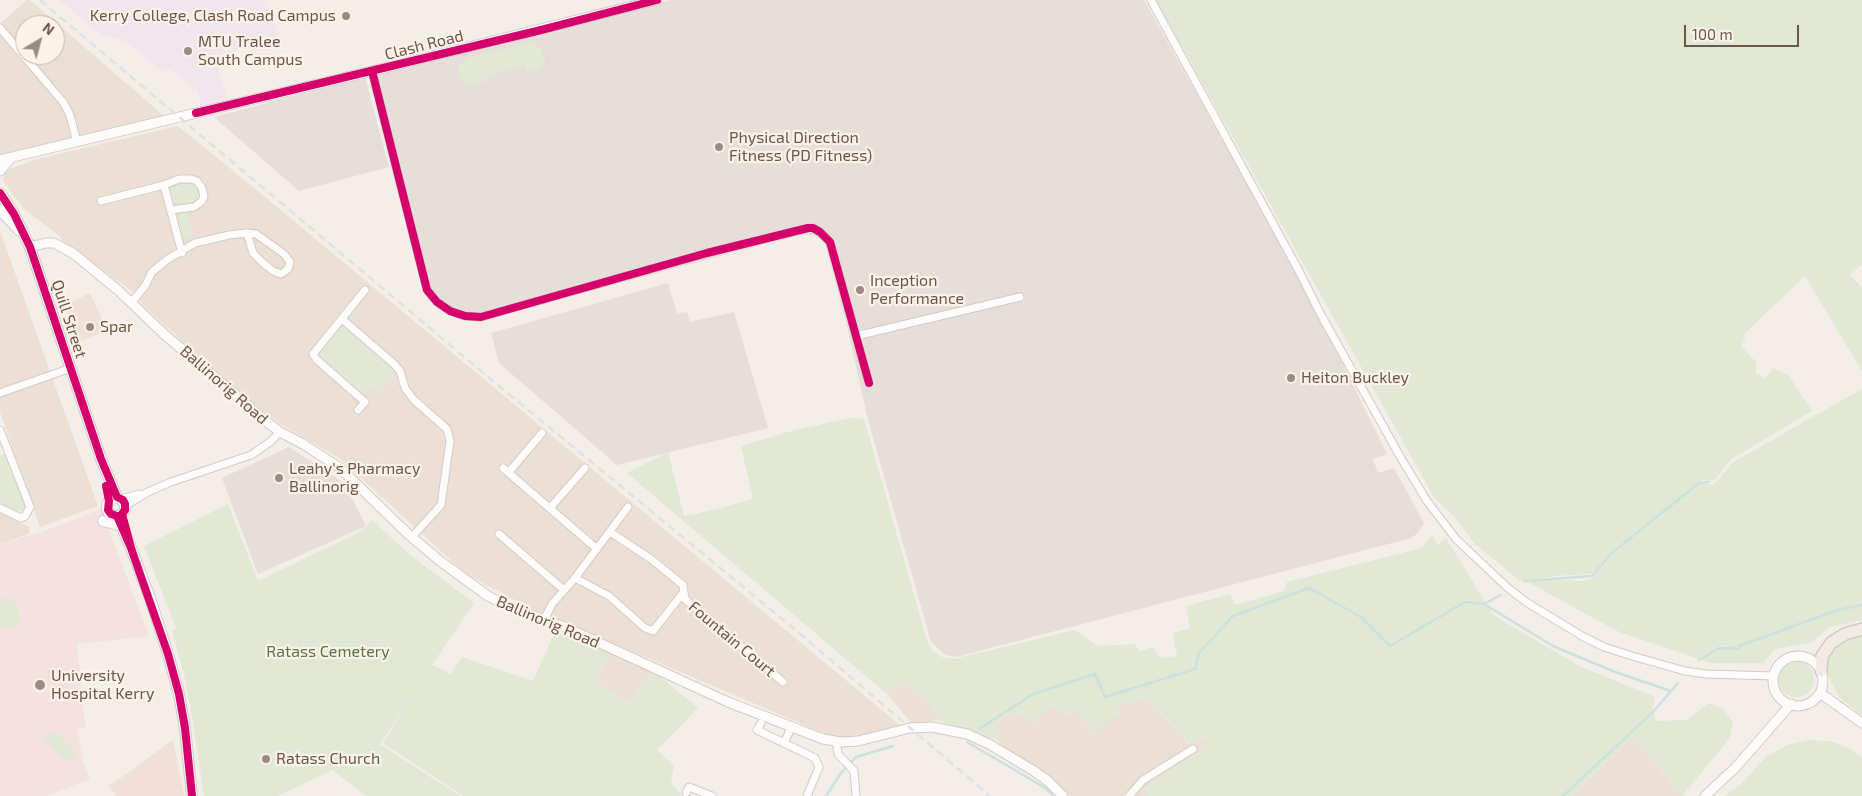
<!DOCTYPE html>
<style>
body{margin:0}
#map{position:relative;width:1862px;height:796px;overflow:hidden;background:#f3eee7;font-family:"Exo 2",sans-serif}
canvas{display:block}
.north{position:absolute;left:15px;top:15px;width:50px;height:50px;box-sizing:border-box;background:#fcf3e8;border:1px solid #c2b4aa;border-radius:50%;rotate:37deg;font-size:14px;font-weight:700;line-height:20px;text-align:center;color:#6c564c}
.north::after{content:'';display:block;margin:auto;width:18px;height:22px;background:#9b8b82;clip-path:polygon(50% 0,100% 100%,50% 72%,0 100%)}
.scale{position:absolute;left:1684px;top:25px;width:115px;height:22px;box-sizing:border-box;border:2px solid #6c564c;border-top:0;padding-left:6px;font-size:15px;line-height:18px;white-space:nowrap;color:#6c564c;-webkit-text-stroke:4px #fcf3e8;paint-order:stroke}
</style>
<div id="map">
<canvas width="1862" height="796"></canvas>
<div class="north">N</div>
<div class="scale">100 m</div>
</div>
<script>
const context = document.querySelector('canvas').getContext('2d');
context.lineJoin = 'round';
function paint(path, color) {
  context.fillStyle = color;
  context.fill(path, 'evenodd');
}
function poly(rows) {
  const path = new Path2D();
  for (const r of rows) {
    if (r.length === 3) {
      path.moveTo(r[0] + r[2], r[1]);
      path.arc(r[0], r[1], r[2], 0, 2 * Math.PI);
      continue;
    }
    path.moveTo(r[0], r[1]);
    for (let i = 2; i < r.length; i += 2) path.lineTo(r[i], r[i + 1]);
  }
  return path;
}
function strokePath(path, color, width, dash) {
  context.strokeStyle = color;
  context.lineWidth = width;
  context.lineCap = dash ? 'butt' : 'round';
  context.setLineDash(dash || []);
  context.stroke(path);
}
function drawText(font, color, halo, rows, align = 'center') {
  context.font = font + ' "Exo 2",sans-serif';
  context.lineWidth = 4.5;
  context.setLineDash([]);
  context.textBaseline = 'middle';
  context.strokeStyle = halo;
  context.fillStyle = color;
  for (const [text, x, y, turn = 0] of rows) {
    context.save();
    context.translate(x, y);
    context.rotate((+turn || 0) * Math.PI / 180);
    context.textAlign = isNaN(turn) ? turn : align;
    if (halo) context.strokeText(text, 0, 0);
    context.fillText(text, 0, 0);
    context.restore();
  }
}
paint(poly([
 [27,0,30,0,164,116,0,154,0,24],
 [25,25,55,25,55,55,25,55],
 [178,126,259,192,901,726,854,739,832,737,524,605,466,574,339,458,277,422,217,374,143,305,133,292,62,241,62,238,25,210,3,181,5,173,10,169,37,159],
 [0,231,98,506,40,527,0,412],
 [0,513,29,527,29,534,0,544],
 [611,653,652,670,630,703,594,681],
 [901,679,932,706,937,720,912,724,887,694],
 [1146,698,1189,744,1205,737,1208,746,1144,788,1149,796,1071,796,1050,777,1011,753,997,740,1001,717,1010,712,1020,715,1035,723,1049,705,1069,716,1073,709,1122,714,1116,707],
 [1633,737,1682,796,1572,796]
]), '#ece0d5');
paint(poly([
 [90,293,107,330,80,342,63,306],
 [173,740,184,796,116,796,109,786]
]), '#f0e0d8');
paint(poly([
 [670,0,1144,0,1293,266,1323,324,1387,454,1373,459,1378,473,1394,468,1424,523,1418,533,1411,538,956,657,946,655,931,642,868,420,848,330,825,243,813,235,799,235,483,320,466,321,451,316,437,306,426,292,395,182,370,75],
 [365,77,389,167,299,191,214,117],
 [668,283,677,314,687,312,690,322,734,312,768,428,617,465,499,363,491,333],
 [289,447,344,483,366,526,258,574,222,478]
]), '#e5ded9');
paint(poly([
 [59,0,263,0,278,35,215,59,227,98,201,107,198,91,171,69,163,72,128,42,100,34]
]), '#efe6ee');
paint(poly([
 [101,509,149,636,77,644,85,727,77,730,84,764,90,779,47,796,0,796,0,544,42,532]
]), '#f4e1e1');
paint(poly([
 [1156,0,1862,0,1862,264,1850,275,1862,288,1862,371,1805,276,1744,334,1745,339,1741,346,1756,362,1756,373,1765,378,1773,368,1788,375,1812,411,1730,460,1715,480,1703,480,1618,546,1592,574,1554,576,1520,581,1474,543,1454,516,1435,499],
 [533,42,541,48,545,57,545,63,539,69,526,72,524,65,489,74,486,81,466,85,459,78,458,67,463,61,468,57],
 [187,184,195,185,200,193,199,197,194,202,183,205,173,202,170,188,171,186,177,185,182,188],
 [186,211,193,238,184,236,180,229,179,215],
 [340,327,345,327,396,372,378,394,370,387,363,394,322,359,320,354,322,347],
 [1862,389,1862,620,1830,627,1812,642,1775,649,1763,663,1711,663,1619,632,1526,581,1552,579,1580,581,1592,579,1611,555,1701,483,1714,485,1732,463],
 [850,418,864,419,928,644,932,650,942,657,953,659,1075,630,1097,646,1134,644,1140,651,1153,647,1160,658,1177,656,1173,633,1190,628,1186,606,1230,594,1235,605,1284,591,1287,582,1422,548,1432,535,1438,545,1446,538,1493,615,1581,667,1655,697,1653,708,1656,721,1686,720,1709,703,1724,709,1733,723,1730,738,1682,796,1633,737,1572,796,1149,796,1144,788,1208,746,1205,737,1190,744,1146,698,1116,707,1122,713,1092,732,1073,709,1069,717,1049,705,1035,723,1020,715,1010,712,1002,717,997,740,937,720,932,706,901,680,887,694,627,473,668,452,684,516,718,509,753,499,741,446,795,430],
 [3,454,7,457,27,507,24,511,13,511,0,505,0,456],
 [228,504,258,581,362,531,372,520,411,556,474,603,432,665,451,674,462,657,533,681,555,632,611,653,594,681,630,703,652,670,698,708,657,750,674,766,671,782,681,796,463,796,383,743,412,696,380,744,460,796,366,796,332,770,278,796,204,796,193,723,184,674,172,632,176,628,144,546],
 [7,596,15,602,21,624,0,631,0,602],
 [1862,636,1862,715,1840,698,1828,676,1826,657,1843,643,1856,637],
 [1796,679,18],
 [53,731,56,732,78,756,69,760,63,759,44,739],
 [1809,740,1830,741,1849,748,1862,758,1862,796,1725,796,1740,785,1766,757,1787,745]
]), '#e1e8d3');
strokePath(poly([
 [1524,581,1592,576,1613,552,1699,483,1709,482],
 [1484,604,1553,646,1615,672,1671,691],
 [1699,660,1719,648,1738,649,1739,646,1838,610,1862,605],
 [979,729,1033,694,1095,674,1105,697,1195,669,1199,653,1233,616,1309,588,1361,617,1390,646,1465,602,1484,604,1501,595],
 [967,742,1047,789,1053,796],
 [826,796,841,773,856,757,893,746],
 [1563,796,1653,712,1678,683]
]), '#cbe1e1', 2.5);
const minor = poly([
 [1151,0,1299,271,1320,313,1402,460,1427,501,1456,539,1508,588,1526,602,1582,636,1604,647,1632,656,1685,671,1706,674,1774,676],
 [0,28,63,102,70,115,77,142],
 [372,71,427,290,437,302,450,311,465,316,481,317,707,253,808,228,813,228,820,232,830,242,869,383],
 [164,185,179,179,191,179,197,181,202,188,204,197,201,202,194,207,171,210],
 [101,201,164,185,182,253],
 [131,303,145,286,152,272,168,259,195,243,229,235,247,233,256,234,284,254,290,262,288,269,281,274,273,271,262,262,253,253,247,233],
 [342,319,394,364,400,371,405,388,414,400,447,429,450,441,441,505,412,537],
 [856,336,1020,297],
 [0,393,71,368],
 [358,410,365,402,317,360,313,354,365,290],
 [0,430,30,507,25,516,21,518,0,508],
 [503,468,597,549],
 [509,472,542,433],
 [121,499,140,494],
 [125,506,146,493,171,482,251,455,270,442,280,432],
 [550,508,585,468],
 [610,532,651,559,683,585,685,599,783,682],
 [499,534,564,590],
 [575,578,609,596,645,628,653,631,683,593],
 [544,620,552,604,575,578,628,507],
 [761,723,757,730,784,743],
 [792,726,784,743,815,758,819,767,807,796],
 [836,741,838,754,854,771,856,796],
 [686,793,689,787,712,796],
 [1129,796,1143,780,1193,749]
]);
const tertiary = poly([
 [0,160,372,71,657,0],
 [0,171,11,158],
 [30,247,46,243,54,243,74,254,119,291,165,335,267,422,280,432,303,444,340,468,408,534,440,561,488,596,509,607,567,628,728,702,823,739,841,742,858,741,910,728,932,727,967,734,989,744,1034,771,1048,781,1063,796],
 [1798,681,25],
 [1820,693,1862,723],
 [1705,796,1736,767,1791,704]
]);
const secondary = poly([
 [0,193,14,214,30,247,101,459,117,497],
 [0,210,19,230],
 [116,507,9],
 [117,516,131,548,150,598,168,654,179,694,185,728,192,796],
 [103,521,121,525]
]);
const primary = poly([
 [1821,671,1822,656,1831,643,1845,634,1862,629]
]);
strokePath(minor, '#d2cbc6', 9);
strokePath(tertiary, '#d2cbc6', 11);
strokePath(secondary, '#d2cbc4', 12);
strokePath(primary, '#d2cac5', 14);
strokePath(minor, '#fdfcfb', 7);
strokePath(tertiary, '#fdfcfb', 9);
strokePath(secondary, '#fdfcfb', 10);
strokePath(primary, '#f0ebe4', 11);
strokePath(poly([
 [40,0,482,372,792,627,990,796]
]), '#e3e0e2', 2.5, [8, 5]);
strokePath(poly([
 [372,71,427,290,437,302,450,311,465,316,481,317,707,253,808,228,813,228,820,232,830,242,869,383],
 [196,113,541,30,657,0],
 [0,193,14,214,30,247,101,459,117,497,123,500,125,504,125,510,122,514,131,548],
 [106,486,109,501,108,510,111,514,117,516,131,548,168,654,179,694,185,728,192,796]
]), '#d6006c', 8);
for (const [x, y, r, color] of [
 [346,16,5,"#9b8b82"],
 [188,51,5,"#9b8b82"],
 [719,147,5,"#9b8b82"],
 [860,290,5,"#9b8b82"],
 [90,327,5,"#9b8b82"],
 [1291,378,5,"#9b8b82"],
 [279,478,5,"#9b8b82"],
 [40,685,6,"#9b8b82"],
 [266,759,5,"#9b8b82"]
]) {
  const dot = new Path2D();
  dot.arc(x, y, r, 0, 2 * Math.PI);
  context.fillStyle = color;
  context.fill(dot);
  strokePath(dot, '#fcf3e8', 2);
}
drawText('16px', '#6c564c', '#fcf3e8', [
 ["Kerry College, Clash Road Campus",336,16,"right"],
 ["MTU Tralee",198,42],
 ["South Campus",198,60],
 ["Physical Direction",729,138],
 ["Fitness (PD Fitness)",729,156],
 ["Inception",870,281],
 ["Performance",870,299],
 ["Spar",100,327],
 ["Heiton Buckley",1301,378],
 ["Leahy's Pharmacy",289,469],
 ["Ballinorig",289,487],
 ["University",51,676],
 ["Hospital Kerry",51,694],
 ["Ratass Church",276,759]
], 'left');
drawText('16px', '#6c564c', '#fcf3e8', [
 ["Clash Road",424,45,-14],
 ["Quill Street",69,319,72],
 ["Ballinorig Road",224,385,41],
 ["Ballinorig Road",548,622,23],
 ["Fountain Court",732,639,40]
]);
drawText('16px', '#587649', '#fcf3e8', [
 ["Ratass Cemetery",328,652]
]);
</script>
